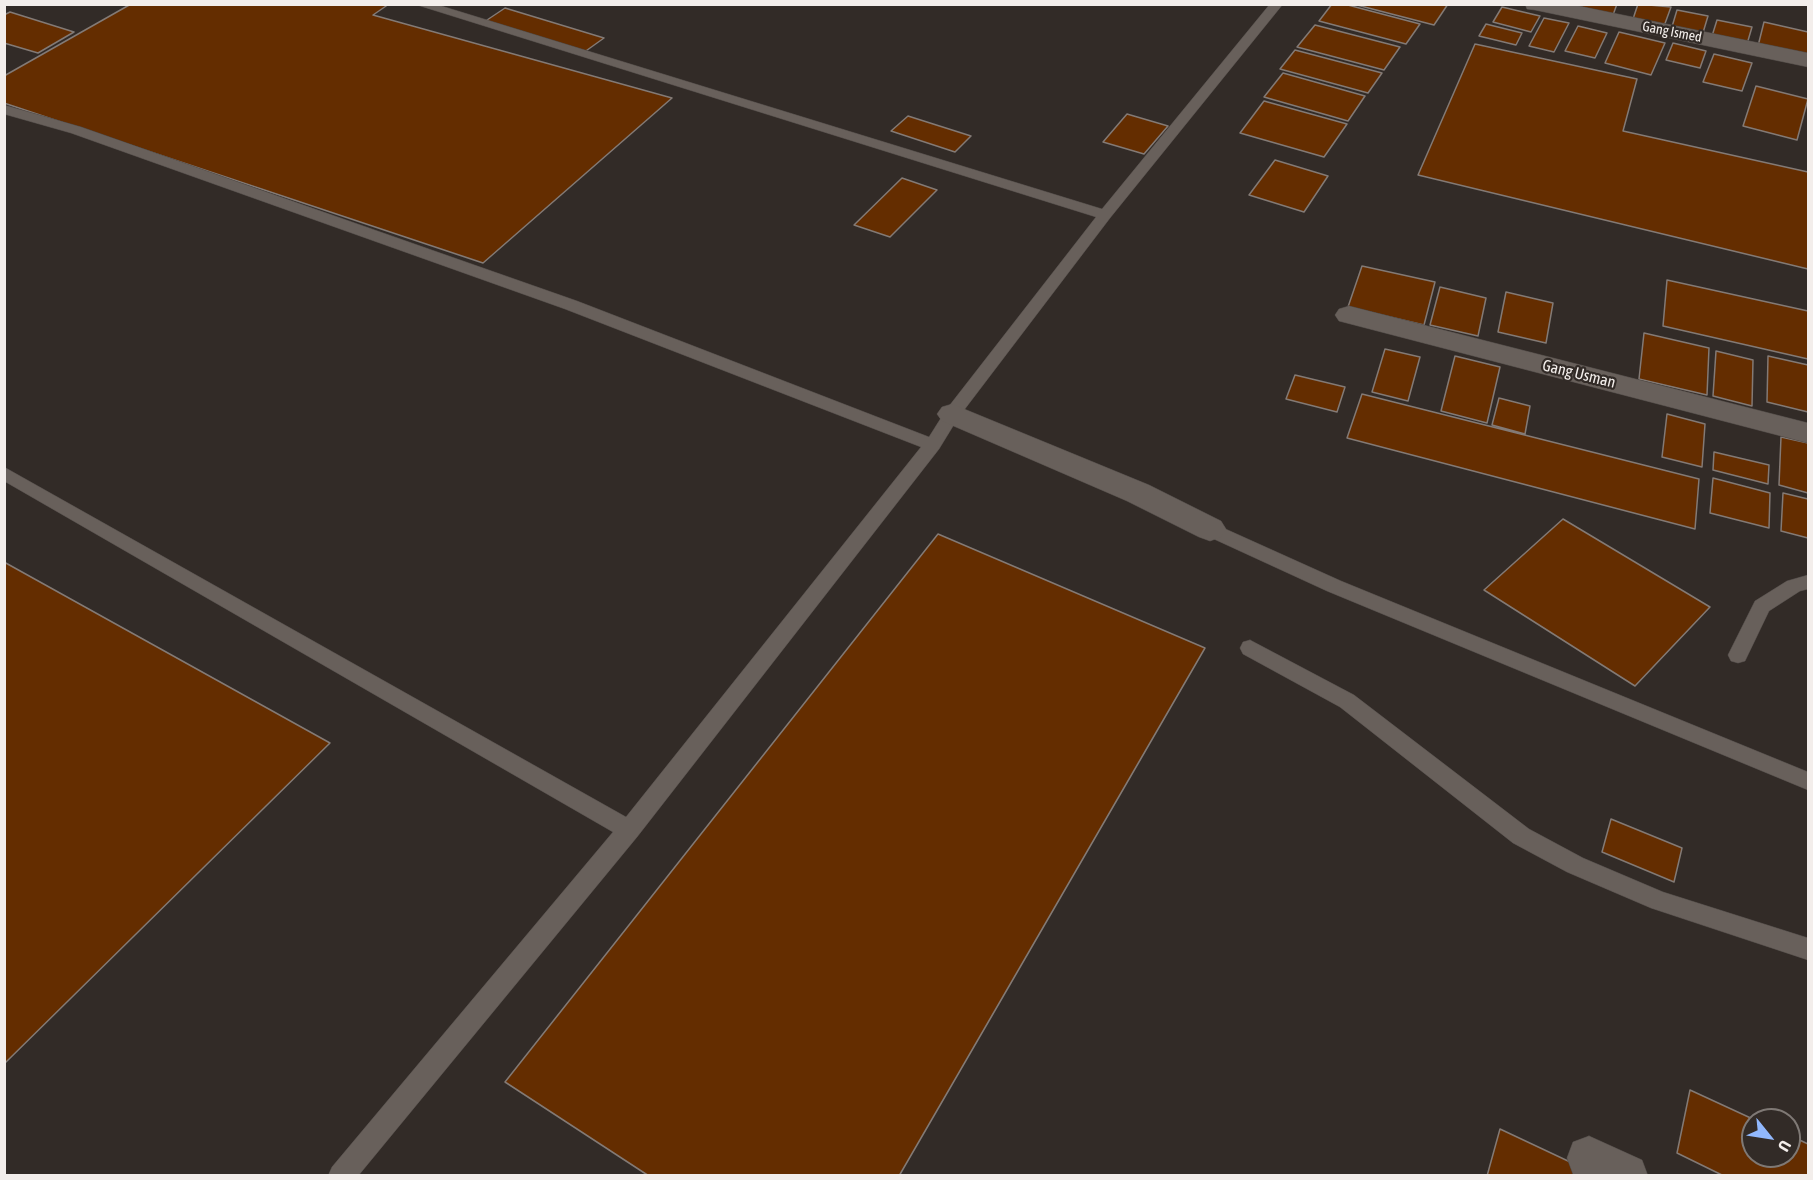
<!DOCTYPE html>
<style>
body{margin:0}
#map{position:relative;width:1813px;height:1180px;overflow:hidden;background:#322b27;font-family:"Asap Condensed",sans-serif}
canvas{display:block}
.frame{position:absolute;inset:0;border:6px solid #f3eeeb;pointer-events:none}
.north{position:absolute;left:1741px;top:1108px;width:60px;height:60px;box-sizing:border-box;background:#322b27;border:2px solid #7f7975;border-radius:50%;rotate:120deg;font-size:16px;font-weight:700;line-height:24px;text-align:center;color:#f3eeeb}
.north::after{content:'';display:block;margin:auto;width:21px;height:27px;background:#91b8fd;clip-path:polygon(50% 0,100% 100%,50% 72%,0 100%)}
</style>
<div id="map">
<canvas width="1813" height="1180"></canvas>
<div class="frame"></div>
<div class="north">U</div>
</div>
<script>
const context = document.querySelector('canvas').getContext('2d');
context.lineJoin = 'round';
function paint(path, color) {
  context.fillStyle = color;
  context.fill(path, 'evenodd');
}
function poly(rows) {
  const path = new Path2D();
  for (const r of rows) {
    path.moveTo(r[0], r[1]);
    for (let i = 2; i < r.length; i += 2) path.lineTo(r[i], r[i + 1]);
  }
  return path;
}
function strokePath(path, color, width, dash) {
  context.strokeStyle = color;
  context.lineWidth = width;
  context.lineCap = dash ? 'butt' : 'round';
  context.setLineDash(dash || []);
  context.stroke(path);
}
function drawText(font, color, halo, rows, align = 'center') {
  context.font = font + ' "Asap Condensed",sans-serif';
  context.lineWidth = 4.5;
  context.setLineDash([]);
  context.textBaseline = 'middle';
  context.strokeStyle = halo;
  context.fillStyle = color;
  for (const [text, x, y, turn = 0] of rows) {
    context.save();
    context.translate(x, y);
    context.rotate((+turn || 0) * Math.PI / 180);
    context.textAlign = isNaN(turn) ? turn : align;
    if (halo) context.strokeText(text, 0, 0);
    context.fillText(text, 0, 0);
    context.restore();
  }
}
const building = poly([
 [131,4,389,4,373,15,672,98,483,263,4,103,4,76,131,4],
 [1332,4,1344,4,1420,24,1406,44,1319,21,1332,4],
 [1353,4,1448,4,1434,25,1353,4],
 [1582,4,1617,4,1613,15,1580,7,1582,4],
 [1638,4,1671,7,1663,29,1632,22,1638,4],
 [1502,7,1540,16,1531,32,1493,22,1502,7],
 [505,8,604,38,583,53,484,22,505,8],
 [1677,10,1708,16,1702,36,1671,30,1677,10],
 [10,12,74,32,38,53,4,43,4,15,10,12],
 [1544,18,1569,23,1554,52,1529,46,1544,18],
 [1717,20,1752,27,1747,44,1712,36,1717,20],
 [1764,22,1808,32,1808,57,1758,46,1764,22],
 [1486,24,1522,33,1516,45,1479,36,1486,24],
 [1315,25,1400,47,1384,70,1297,47,1315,25],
 [1578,26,1607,33,1595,58,1565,51,1578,26],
 [1619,32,1665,43,1651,75,1605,63,1619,32],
 [1673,43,1706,51,1700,68,1666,60,1673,43],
 [1475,44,1637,79,1623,131,1808,172,1808,269,1418,175,1475,44],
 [1295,50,1382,73,1368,93,1280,69,1295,50],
 [1714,54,1752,63,1742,91,1703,82,1714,54],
 [1283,73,1365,96,1348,121,1264,97,1283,73],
 [1756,86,1808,99,1797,140,1743,126,1756,86],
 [1264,101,1347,124,1324,157,1240,133,1264,101],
 [1127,114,1168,126,1144,154,1103,142,1127,114],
 [908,116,971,136,955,152,891,131,908,116],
 [1275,160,1328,176,1304,212,1249,195,1275,160],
 [902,178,937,190,890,237,854,225,902,178],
 [1362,266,1435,282,1424,325,1348,307,1362,266],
 [1667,280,1808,311,1808,359,1663,326,1667,280],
 [1440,287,1486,298,1478,336,1430,325,1440,287],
 [1506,292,1553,303,1546,343,1498,332,1506,292],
 [1644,333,1709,348,1707,395,1639,379,1644,333],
 [1385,349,1420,357,1408,401,1372,392,1385,349],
 [1716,351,1753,360,1752,406,1713,396,1716,351],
 [1455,356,1500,367,1487,423,1441,411,1455,356],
 [1768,356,1808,365,1808,412,1767,402,1768,356],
 [1295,375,1345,387,1337,412,1286,399,1295,375],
 [1362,394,1699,479,1695,529,1347,438,1362,394],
 [1499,398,1530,406,1525,434,1492,425,1499,398],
 [1667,414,1705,424,1702,467,1662,457,1667,414],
 [1781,437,1808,443,1808,493,1779,485,1781,437],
 [1714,452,1769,465,1768,484,1713,470,1714,452],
 [1713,478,1770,493,1769,528,1710,513,1713,478],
 [1783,493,1808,499,1808,538,1781,531,1783,493],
 [1563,519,1710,607,1635,686,1484,590,1563,519],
 [938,534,1205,648,899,1176,649,1176,505,1082,938,534],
 [4,562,330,743,4,1064,4,562],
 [1611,819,1682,848,1674,882,1602,852,1611,819],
 [1690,1090,1755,1120,1753,1120,1753,1156,1789,1156,1789,1135,1808,1144,1808,1176,1724,1176,1677,1153,1690,1090],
 [1500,1129,1585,1169,1583,1176,1487,1176,1500,1129]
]);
paint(building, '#642d00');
strokePath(building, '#837a75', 1.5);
const service = poly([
 [414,4,435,4,1102,209,1270,4,1283,4,1110,218,958,418,939,449,637,837,358,1176,328,1176,332,1167,613,832,4,481,4,467,626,817,921,447,565,309,71,133,4,114,4,105,81,127,577,301,929,437,946,410,1096,217,414,4],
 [1210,522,1341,581,1808,772,1808,790,1327,591,1203,534,1201,529,1203,524,1210,522],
 [1808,575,1808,589,1800,591,1769,611,1745,661,1738,663,1731,661,1728,655,1755,601,1787,581,1808,575],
 [1250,640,1354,695,1529,829,1583,858,1663,892,1808,938,1808,960,1651,908,1567,872,1513,843,1340,707,1243,654,1240,648,1243,642,1250,640]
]);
const minor = poly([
 [1525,4,1569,4,1808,53,1808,67,1535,10,1527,9,1525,4],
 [1349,306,1808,423,1808,443,1339,321,1335,315,1339,309,1349,306],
 [952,404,1149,485,1221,521,1226,529,1221,537,1210,541,1199,537,1127,501,942,421,937,414,942,407,952,404],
 [1589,1136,1642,1160,1648,1176,1573,1174,1567,1158,1573,1142,1589,1136]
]);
strokePath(service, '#4e4845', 1);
strokePath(minor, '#4e4845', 1);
paint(service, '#68605b');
paint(minor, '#68605b');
drawText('14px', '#f3eeeb', '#322b27', [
 ["Gang Ismed",1672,32,11]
]);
drawText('16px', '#f3eeeb', '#322b27', [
 ["Gang Usman",1579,374,14]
]);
</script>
